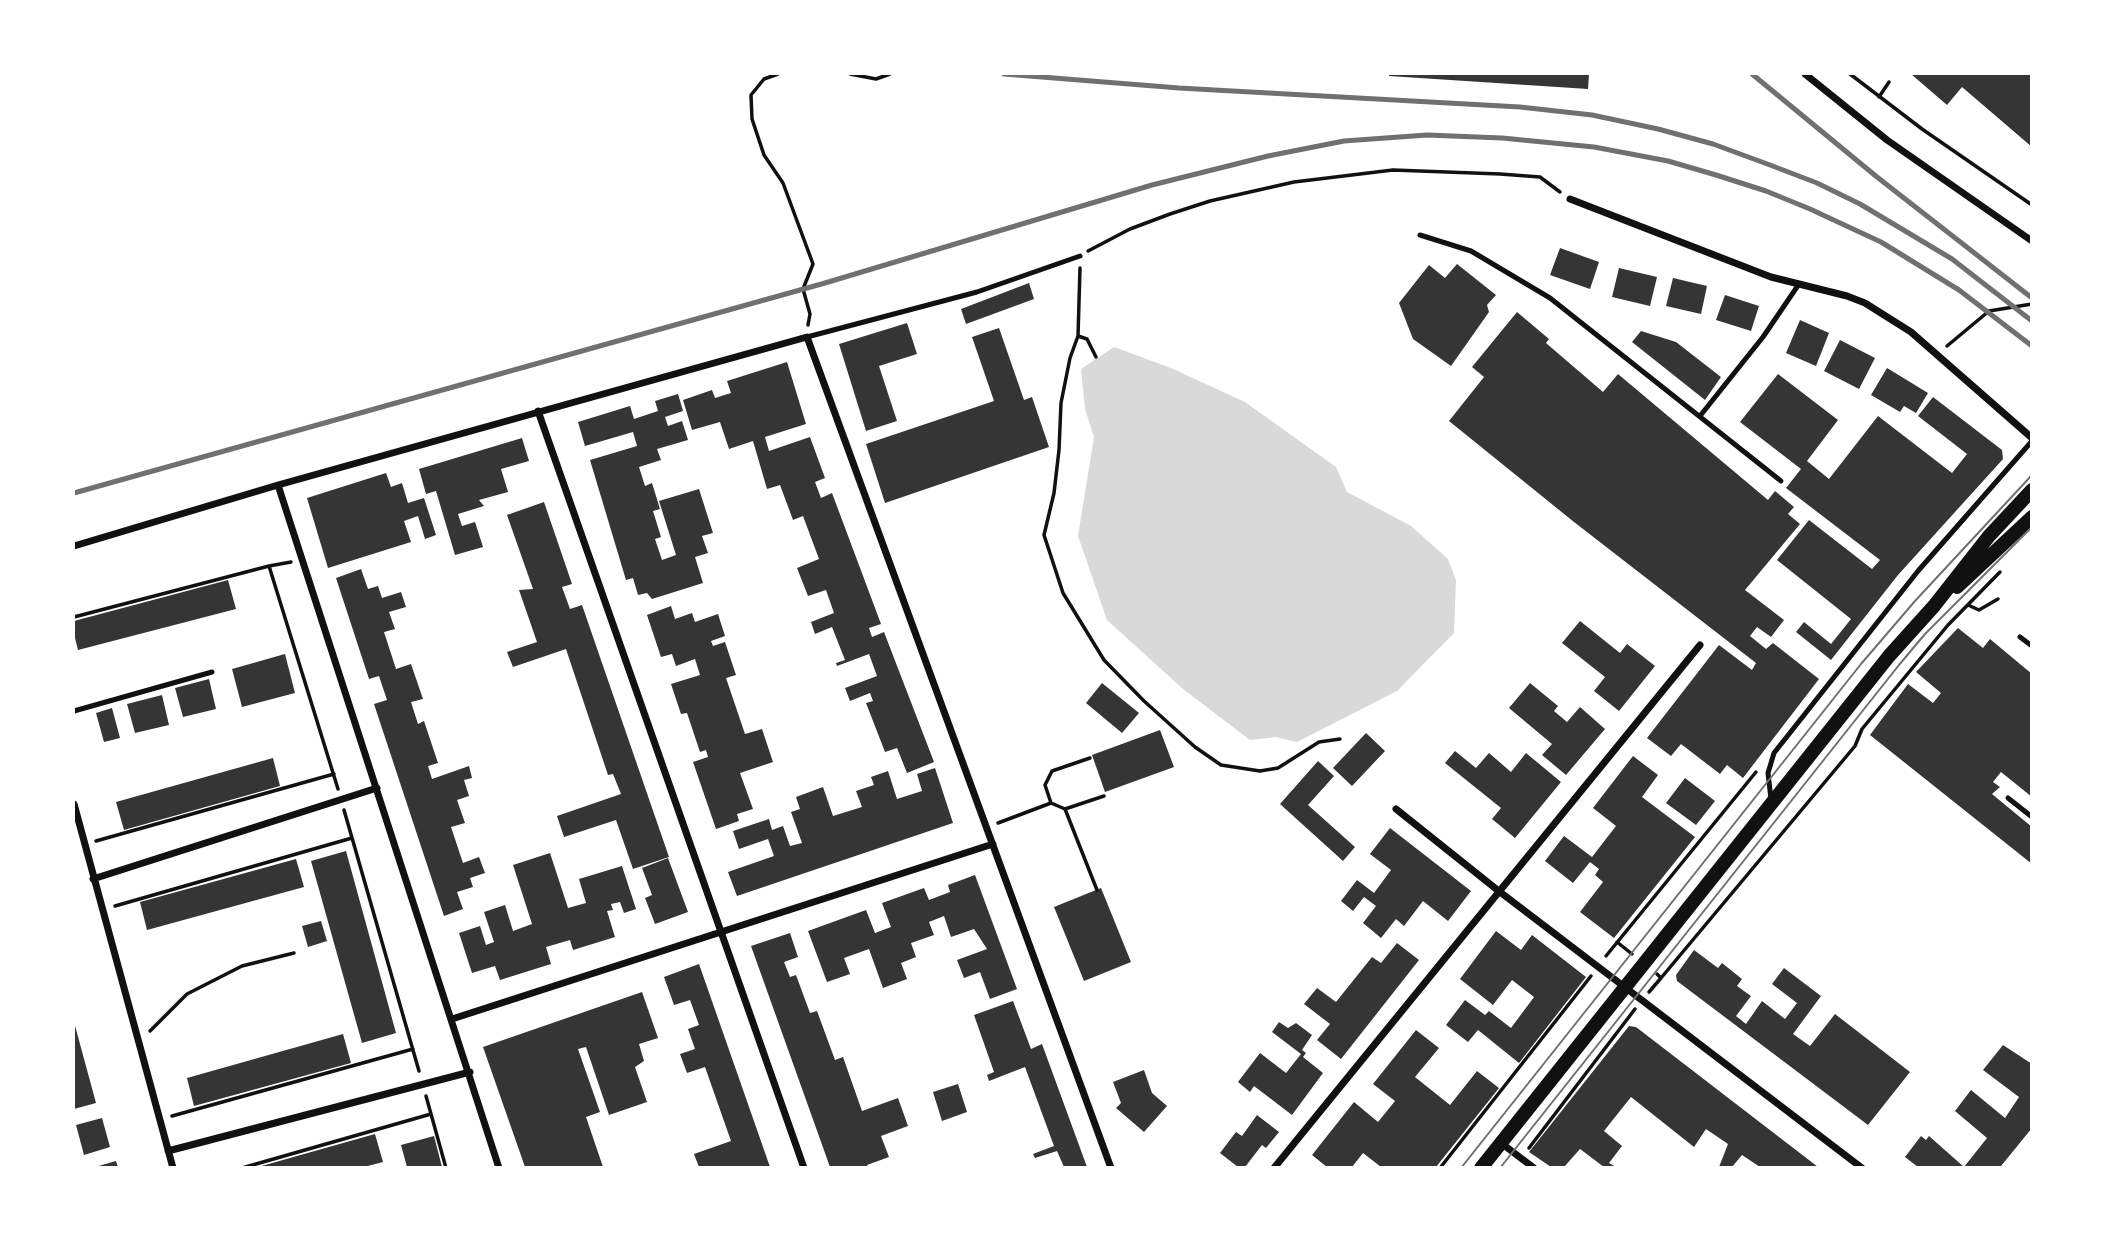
<!DOCTYPE html>
<style>
body{margin:0}
#map{position:relative;width:2105px;height:1241px;overflow:hidden;background:#fff;font-family:"Public Sans",sans-serif}
canvas{display:block}
.frame{position:absolute;inset:0;border:75px solid #fff;pointer-events:none}
</style>
<div id="map">
<canvas width="2105" height="1241"></canvas>
<div class="frame"></div>
</div>
<script>
const context = document.querySelector('canvas').getContext('2d');
context.lineJoin = 'round';
function paint(path, color) {
  context.fillStyle = color;
  context.fill(path, 'evenodd');
}
function poly(rows) {
  const path = new Path2D();
  for (const r of rows) {
    path.moveTo(r[0], r[1]);
    for (let i = 2; i < r.length; i += 2) path.lineTo(r[i], r[i + 1]);
  }
  return path;
}
function strokePath(path, color, width, dash) {
  context.strokeStyle = color;
  context.lineWidth = width;
  context.lineCap = dash ? 'butt' : 'round';
  context.setLineDash(dash || []);
  context.stroke(path);
}
paint(poly([
 [1114,347,1171,368,1245,402,1336,467,1347,492,1411,526,1448,559,1456,580,1454,633,1397,691,1297,742,1276,737,1250,740,1183,689,1107,620,1078,536,1094,437,1085,409,1081,369]
]), '#d9d9d9');
paint(poly([
 [1389,74,1589,74,1588,89,1389,76],
 [1911,74,2032,74,2032,147,1962,87,1947,105],
 [1560,248,1599,262,1590,289,1550,275],
 [1457,264,1496,295,1487,305,1489,312,1451,366,1413,339,1399,303,1429,265,1445,278],
 [1619,268,1657,277,1650,306,1612,297],
 [1673,278,1707,286,1701,314,1666,306],
 [1029,283,1034,299,966,324,961,309],
 [1725,295,1759,306,1751,331,1716,320],
 [1517,312,1549,339,1546,343,1603,392,1618,374,1768,500,1775,491,1794,507,1788,514,1800,524,1745,590,1784,620,1771,637,1757,627,1750,636,1766,649,1773,643,1819,679,1743,778,1727,765,1720,774,1681,744,1671,756,1647,738,1719,645,1752,670,1756,663,1574,522,1449,421,1484,377,1472,367],
 [1800,320,1829,333,1816,366,1786,353],
 [907,323,917,354,879,366,897,421,866,431,839,344],
 [999,328,1024,400,1032,397,1049,447,885,503,866,444,994,401,972,337],
 [1641,331,1676,342,1721,377,1705,400,1632,342],
 [1840,340,1875,358,1859,389,1824,371],
 [787,362,806,424,765,437,769,451,810,437,825,478,815,482,821,498,832,493,881,624,869,628,872,637,884,632,934,762,907,773,897,748,885,752,866,703,873,701,870,693,850,701,845,688,877,676,869,654,837,666,836,663,845,660,832,627,815,634,811,622,834,613,826,590,808,596,797,568,819,559,803,516,793,520,780,485,767,489,753,441,729,449,720,422,692,430,683,400,712,390,715,398,731,393,727,381],
 [1887,368,1928,393,1916,413,1904,406,1900,412,1871,395],
 [1778,374,1838,420,1807,461,1829,479,1878,416,1952,473,1967,454,1918,416,1933,397,2002,450,2003,459,1898,575,1831,660,1796,632,1804,622,1831,644,1851,619,1777,560,1809,520,1872,569,1880,560,1786,488,1801,469,1740,422],
 [678,394,683,411,665,417,668,426,682,421,688,440,657,449,661,460,639,467,645,486,652,483,660,509,653,511,661,537,655,539,662,560,676,555,659,501,699,489,713,533,702,536,708,553,695,557,703,583,652,599,647,593,638,595,633,578,626,580,590,460,637,446,633,432,585,446,578,422,630,406,634,419,658,411,655,401],
 [522,438,529,461,501,469,508,492,479,500,484,506,458,514,462,526,475,522,483,547,455,555,436,491,426,494,419,469],
 [386,473,391,487,402,483,408,503,424,498,436,535,425,539,418,516,404,521,411,542,328,568,307,498],
 [544,502,572,584,562,587,570,609,582,605,669,857,633,869,616,820,564,837,557,816,621,794,613,774,608,775,566,649,513,667,507,652,537,642,519,590,533,589,507,515],
 [361,569,368,589,378,586,382,598,401,592,406,607,389,612,395,629,384,632,396,669,411,664,423,699,411,702,418,724,424,721,438,763,428,766,432,779,469,766,472,778,464,780,469,796,457,800,465,823,451,827,463,863,479,857,485,873,470,878,473,887,457,892,463,909,444,916,374,704,387,700,379,676,369,679,336,578],
 [228,580,236,609,78,650,74,634,74,621],
 [671,606,675,619,692,613,695,622,718,614,725,636,711,641,713,646,725,642,736,675,726,678,745,734,762,729,773,762,740,773,753,809,737,814,739,821,716,829,693,762,708,757,706,750,700,752,687,713,681,714,671,684,700,675,695,659,676,666,672,654,661,657,647,615],
 [1580,621,1620,653,1627,644,1655,666,1619,711,1594,691,1605,677,1562,643],
 [1958,628,1983,648,1990,639,2032,674,2032,797,2001,772,1993,782,2000,787,1992,794,2032,827,2032,864,1870,735,1908,684,1933,703,1941,693,1916,672],
 [285,654,295,693,242,707,232,669],
 [209,679,216,709,183,717,175,688],
 [1102,683,1139,713,1122,733,1086,703],
 [1530,683,1558,706,1554,711,1567,722,1580,707,1605,729,1566,775,1542,755,1552,744,1509,708],
 [162,695,169,725,135,733,127,704],
 [112,708,120,738,104,742,96,713],
 [1160,730,1174,767,1105,792,1092,755],
 [1366,733,1385,751,1352,786,1333,768],
 [1455,751,1476,768,1489,753,1511,772,1526,753,1561,782,1515,838,1492,819,1501,808,1445,763],
 [1633,756,1658,775,1642,797,1695,837,1614,938,1580,912,1603,882,1595,875,1599,869,1590,862,1573,883,1545,861,1564,836,1592,857,1616,826,1593,808],
 [273,758,280,786,124,830,116,802],
 [1318,761,1334,776,1308,805,1355,847,1343,861,1280,804],
 [935,768,953,823,737,896,728,872,774,856,768,839,739,849,733,831,769,819,772,830,783,826,790,846,802,843,791,812,800,809,796,797,823,787,833,816,862,807,856,791,874,785,871,777,888,771,897,799,922,791,917,774],
 [1685,778,1715,801,1696,825,1666,803],
 [1390,828,1471,891,1448,921,1423,901,1404,926,1396,919,1381,938,1363,923,1376,906,1364,897,1353,911,1341,901,1357,880,1374,893,1391,870,1370,854],
 [346,851,396,1033,362,1043,311,861],
 [550,853,568,908,586,903,579,879,622,866,636,909,624,913,620,902,611,904,613,910,607,911,615,937,573,950,570,940,546,947,551,964,500,980,495,966,472,973,459,933,480,926,486,945,494,942,484,912,505,905,513,931,532,924,513,865],
 [668,858,688,912,655,924,645,898,652,895,642,868],
 [296,859,304,887,147,930,140,902],
 [975,875,1017,989,990,999,980,972,964,978,957,960,987,949,974,929,951,937,944,916,929,922,934,935,911,943,916,957,901,963,907,979,883,988,869,949,844,958,850,974,827,982,808,931,866,910,875,933,891,927,882,903,924,888,929,900,950,892,948,885],
 [1101,888,1131,962,1084,981,1054,907],
 [321,921,327,941,308,947,302,926],
 [1496,931,1521,950,1532,935,1586,977,1519,1063,1478,1030,1468,1042,1446,1025,1465,1000,1485,1015,1489,1011,1511,1028,1534,997,1512,980,1493,1005,1460,979],
 [790,933,798,957,784,962,790,977,796,975,810,1013,817,1011,835,1060,843,1057,862,1111,898,1098,908,1126,881,1136,889,1157,867,1165,868,1167,830,1167,751,946],
 [1397,943,1419,960,1341,1059,1317,1040,1330,1024,1304,1004,1317,988,1336,1002,1372,957,1381,963],
 [1694,950,1718,968,1722,963,1742,979,1737,986,1751,996,1736,1016,1746,1024,1762,1001,1785,1019,1797,1003,1772,984,1784,968,1821,996,1793,1034,1810,1046,1835,1014,1910,1072,1868,1125,1677,981,1676,975],
 [699,964,770,1167,699,1167,694,1154,731,1141,705,1067,687,1073,680,1054,695,1049,688,1029,699,1025,690,1000,674,1005,664,977],
 [642,992,658,1038,639,1044,644,1061,635,1067,647,1102,609,1115,586,1047,578,1049,600,1112,586,1117,603,1167,525,1167,483,1047],
 [1013,1001,1031,1049,1042,1044,1087,1167,1064,1167,1057,1151,1035,1158,1033,1154,1054,1146,1025,1067,989,1081,987,1075,994,1072,974,1015],
 [74,1022,96,1103,74,1109],
 [1279,1022,1288,1028,1296,1023,1312,1035,1302,1050,1306,1053,1303,1057,1323,1073,1292,1115,1254,1086,1250,1092,1238,1082,1260,1053,1286,1073,1301,1054,1272,1032],
 [1629,1026,1636,1027,1818,1167,1760,1167,1742,1155,1732,1167,1719,1167,1728,1144,1706,1129,1694,1147,1631,1097,1604,1131,1622,1146,1609,1163,1616,1167,1604,1167,1580,1149,1564,1167,1551,1167,1529,1152],
 [1416,1030,1439,1048,1415,1077,1450,1105,1477,1071,1499,1088,1436,1167,1381,1167,1363,1153,1352,1167,1327,1167,1312,1155,1354,1102,1378,1122,1395,1101,1373,1084],
 [343,1034,351,1063,194,1106,187,1078],
 [2003,1045,2032,1064,2032,1128,2001,1166,2004,1167,1918,1167,1905,1157,1921,1136,1926,1140,1929,1136,1964,1167,1987,1138,1955,1111,1971,1090,2005,1118,2019,1097,1983,1070],
 [1144,1070,1152,1093,1167,1106,1144,1132,1116,1108,1121,1103,1113,1082],
 [958,1084,967,1112,942,1121,933,1092],
 [1257,1115,1279,1132,1266,1148,1262,1145,1245,1167,1238,1167,1220,1153,1236,1132,1242,1136],
 [102,1118,110,1147,84,1155,76,1125],
 [375,1134,383,1162,364,1167,258,1167],
 [434,1136,442,1167,407,1167,401,1145],
 [116,1161,118,1167,95,1167]
]), '#353535');
strokePath(poly([
 [778,74,764,79,751,95,752,119,764,155,783,183,813,264,803,289,810,314,808,325],
 [850,74,876,79,890,74],
 [1850,74,1922,129,2032,205],
 [1879,97,1889,82],
 [1088,251,1130,229,1170,214,1210,201,1294,182,1393,170,1500,174,1540,177,1560,192],
 [1080,268,1078,336,1070,358,1061,403,1059,450,1054,493,1044,535,1063,593,1104,660,1144,701,1195,747,1221,765,1260,771,1278,768,1319,742,1340,739],
 [1078,336,1087,339,1096,357],
 [1947,346,1989,311,2032,304],
 [291,562,269,566,338,789],
 [1968,605,1979,610,1998,599],
 [74,617,269,566],
 [1051,803,1045,785,1052,771,1090,758],
 [1065,809,1104,796],
 [344,810,419,1071],
 [998,823,1051,803,1065,809,1097,890],
 [96,841,334,774],
 [115,906,352,838],
 [1617,942,1632,954],
 [1606,956,1756,772],
 [1657,974,1661,978,1855,746,1862,729,1948,625,2000,572],
 [1649,992,1661,978],
 [150,1031,187,994,242,966,294,953],
 [426,1096,446,1168],
 [172,1116,413,1049],
 [1529,1148,1635,1009],
 [242,1168,431,1114],
 [1440,1168,1591,976]
]), '#111', 3.5);
strokePath(poly([
 [1420,235,1471,251,1550,298,1781,481],
 [807,337,977,292,1080,256],
 [1700,416,1763,337,1799,284],
 [2020,637,2032,646],
 [74,711,212,672],
 [2008,798,2032,817],
 [1771,799,1768,773,1774,753,1918,571,2032,441]
]), '#111', 5);
strokePath(poly([
 [1805,74,1887,140,2032,241],
 [1570,199,1771,277,1847,296,1865,303,1911,332,2032,438],
 [538,411,804,1168],
 [278,485,499,1168],
 [74,546,278,485,807,337,1111,1168],
 [74,804,173,1168],
 [1396,809,1500,892,1862,1168],
 [93,879,377,788],
 [452,1019,993,844],
 [1501,1143,1534,1168],
 [168,1151,470,1072],
 [1274,1168,1700,645]
]), '#111', 7);
strokePath(poly([
 [1957,587,2032,517],
 [1481,1168,1889,656,1934,606,1989,536,2032,490]
]), '#111', 14);
strokePath(poly([
 [1461,1168,1861,664,1915,601,2032,475],
 [1500,1168,1899,665,1925,634,2032,527]
]), '#707070', 2);
strokePath(poly([
 [1004,74,1179,88,1520,107,1592,115,1658,129,1713,144,1770,165,1817,183,1860,204,1952,259,2032,321],
 [1752,74,1877,177,2032,298],
 [74,493,825,283,1152,185,1268,156,1344,141,1427,135,1502,138,1594,147,1668,161,1716,175,1766,191,1810,209,1881,242,1959,290,2032,346]
]), '#707070', 5);
</script>
